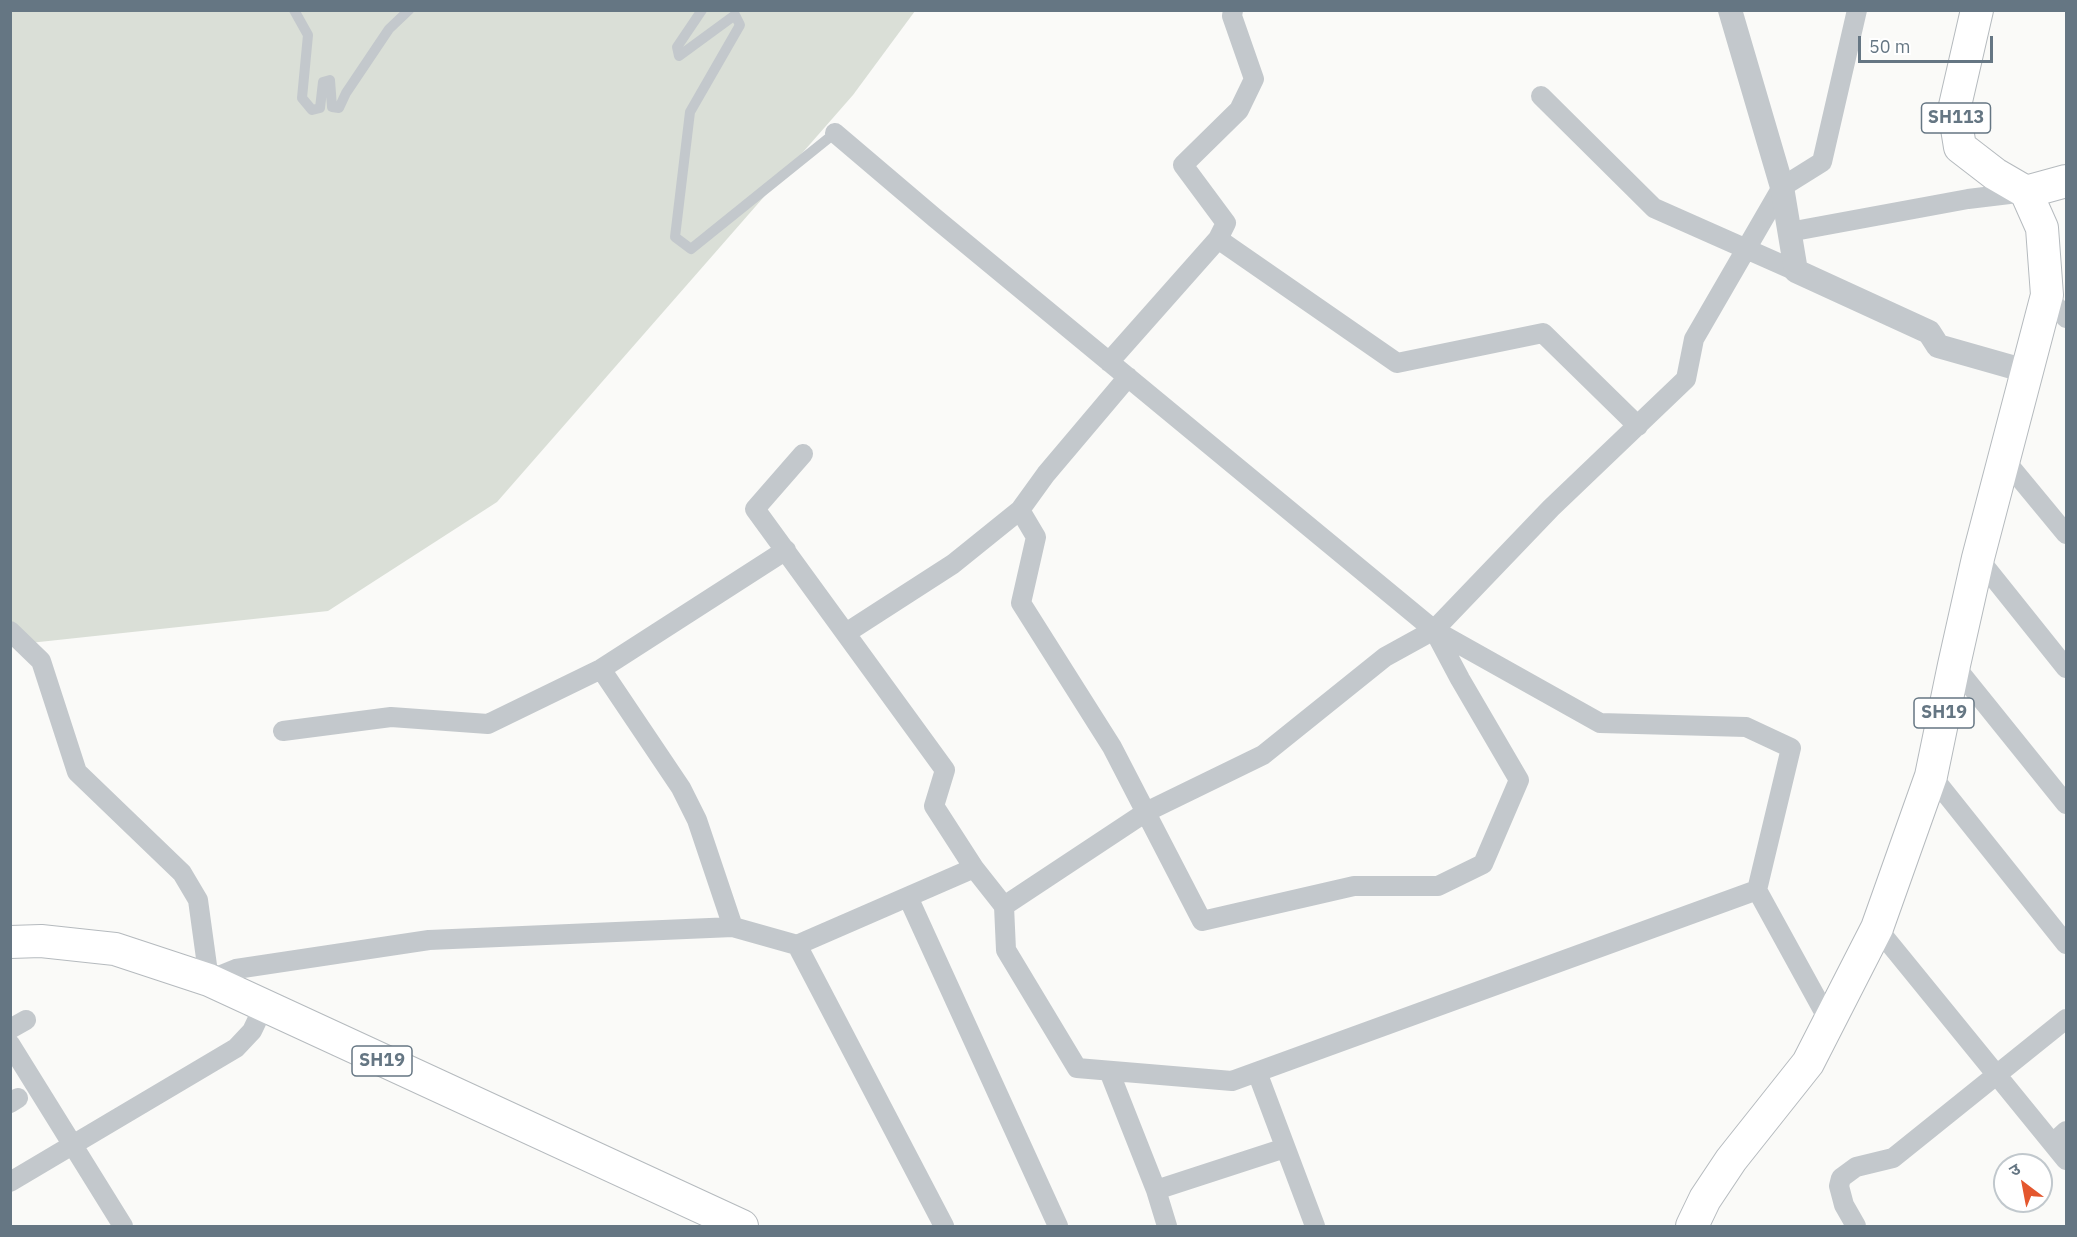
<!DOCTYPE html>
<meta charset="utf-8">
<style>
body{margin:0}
#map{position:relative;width:2077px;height:1237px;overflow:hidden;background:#fafaf8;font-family:"IBM Plex Sans","Noto Sans Devanagari",sans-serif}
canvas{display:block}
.frame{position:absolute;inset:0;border:12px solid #657683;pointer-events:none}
.north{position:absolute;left:1993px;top:1153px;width:60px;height:60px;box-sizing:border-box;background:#fff;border:2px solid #c1c8cd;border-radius:50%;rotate:328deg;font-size:16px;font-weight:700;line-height:24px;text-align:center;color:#657683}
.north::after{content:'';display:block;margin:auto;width:21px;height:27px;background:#e4572e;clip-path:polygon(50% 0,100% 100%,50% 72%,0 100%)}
.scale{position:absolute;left:1858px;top:36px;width:135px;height:27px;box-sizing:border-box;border:3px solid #657683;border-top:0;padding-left:8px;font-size:18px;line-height:21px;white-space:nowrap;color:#657683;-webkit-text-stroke:4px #fff;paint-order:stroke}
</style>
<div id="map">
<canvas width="2077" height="1237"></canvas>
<div class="frame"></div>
<div class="north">उ</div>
<div class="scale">50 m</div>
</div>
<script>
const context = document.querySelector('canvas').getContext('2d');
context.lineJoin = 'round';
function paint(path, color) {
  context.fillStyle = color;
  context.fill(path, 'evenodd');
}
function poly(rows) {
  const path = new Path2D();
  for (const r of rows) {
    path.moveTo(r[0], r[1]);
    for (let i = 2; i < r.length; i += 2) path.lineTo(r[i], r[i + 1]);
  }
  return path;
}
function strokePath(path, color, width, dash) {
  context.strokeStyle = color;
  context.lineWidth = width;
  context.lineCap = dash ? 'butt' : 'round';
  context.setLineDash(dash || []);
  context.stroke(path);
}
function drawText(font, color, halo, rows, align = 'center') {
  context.font = font + ' "IBM Plex Sans",sans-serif';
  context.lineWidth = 6;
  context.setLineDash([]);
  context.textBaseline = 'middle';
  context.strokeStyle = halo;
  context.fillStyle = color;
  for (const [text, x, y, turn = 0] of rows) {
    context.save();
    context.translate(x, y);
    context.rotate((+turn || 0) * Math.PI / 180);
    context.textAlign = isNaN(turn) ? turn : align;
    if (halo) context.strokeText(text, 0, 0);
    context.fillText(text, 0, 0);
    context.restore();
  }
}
paint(poly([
 [10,11,915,11,853,95,497,502,328,611,11,645]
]), '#dadfd7');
const primary = poly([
 [1977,10,1954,110,1960,147,1995,174,2026,192],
 [10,942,41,941,115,949,209,980,742,1226],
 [1692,1226,1705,1199,1731,1160,1808,1063,1877,928,1931,776,1954,665,1978,558,2047,295,2042,228,2026,192,2066,181]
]);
strokePath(primary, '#b5babe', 34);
strokePath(poly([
 [294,10,308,35,302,98,312,110,320,108,323,82,330,80,332,107,339,108,346,93,389,29,409,10],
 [702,10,677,47,679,56,735,15,740,25,690,112,675,237,691,249,835,133]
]), '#c3c8cc', 10);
strokePath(poly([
 [1541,96,1654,208,1796,271],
 [835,133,935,218,1434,630,1600,723,1746,727,1791,748,1757,890,1829,1021],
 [1789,232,1968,199,2026,192],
 [1218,239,1397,363,1543,333,1638,426],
 [2047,295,2066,318],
 [1109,362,1218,239,1226,223,1183,165,1239,110,1254,79,1232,16,1233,10],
 [1128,377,1046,474,1020,510,1036,537,1021,603,1112,747,1202,921,1354,886,1438,886,1483,864,1519,780,1460,679,1434,630],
 [803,454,755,509,945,770,934,806,974,868,1004,906,1006,950,1077,1068,1232,1081,1757,890],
 [2004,459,2066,534],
 [1978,558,2066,668],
 [10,631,41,661,77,772,182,873,198,900,209,980,236,969,429,940,733,927,797,945,974,868],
 [846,633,953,564,1020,510],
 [1954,665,2066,804],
 [601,669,681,788,697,820,733,927],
 [283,731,391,717,488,724,601,669,786,550],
 [1931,775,2066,944],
 [908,897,1058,1226],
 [1004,906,1146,812,1263,755,1385,657,1434,630,1551,508,1686,379,1694,339,1782,187,1822,162,1857,10],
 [1877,928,2066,1160],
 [797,945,944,1226],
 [10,1029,26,1020],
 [10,1044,123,1226],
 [1109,1071,1156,1190,1167,1226],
 [1257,1072,1315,1226],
 [10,1103,18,1098],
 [2053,1143,2066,1131],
 [10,1182,236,1048,252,1031,264,1006],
 [1156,1190,1285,1148],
 [1856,1226,1844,1205,1839,1186,1841,1178,1856,1167,1893,1158,2066,1019]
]), '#c3c8cc', 20);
strokePath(poly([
 [1730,10,1782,187,1796,271,1929,332,1938,346,2026,371]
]), '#c3c8cc', 24);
strokePath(primary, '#fff', 32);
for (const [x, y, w] of [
 [1956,118,69],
 [1944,713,60],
 [382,1061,60]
]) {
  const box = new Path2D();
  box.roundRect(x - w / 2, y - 15, w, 30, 4.5);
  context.fillStyle = '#fff';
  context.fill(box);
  strokePath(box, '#657683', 1.5);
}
drawText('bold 18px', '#657683', null, [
 ["SH113",1956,118],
 ["SH19",1944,713],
 ["SH19",382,1061]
]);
</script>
